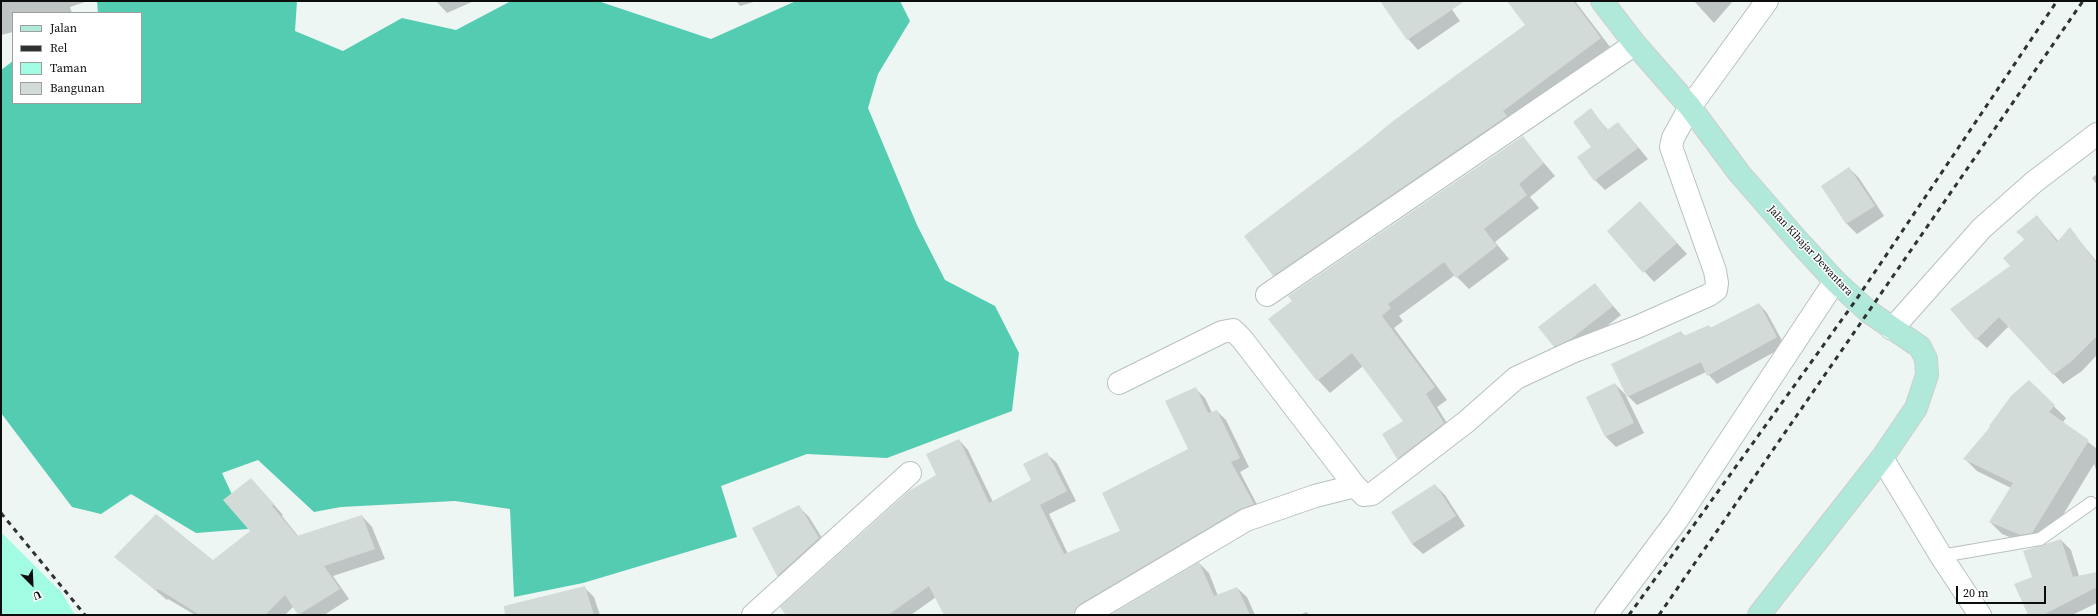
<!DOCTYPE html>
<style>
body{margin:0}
#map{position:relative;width:2098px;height:616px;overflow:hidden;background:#eef6f4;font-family:"Source Serif 4",serif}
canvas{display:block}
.frame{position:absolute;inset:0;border:2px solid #0b0e0d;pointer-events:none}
.legend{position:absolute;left:12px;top:12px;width:130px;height:92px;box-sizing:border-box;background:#fff;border:1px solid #9d9f9e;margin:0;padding:5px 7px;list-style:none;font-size:12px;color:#0b0e0d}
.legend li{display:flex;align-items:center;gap:8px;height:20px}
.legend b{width:20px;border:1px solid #9d9f9e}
.north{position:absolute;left:12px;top:564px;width:40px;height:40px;-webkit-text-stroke:3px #fff;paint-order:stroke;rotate:156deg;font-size:11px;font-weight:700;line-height:16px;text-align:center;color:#0b0e0d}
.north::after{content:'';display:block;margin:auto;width:14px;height:18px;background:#0b0e0d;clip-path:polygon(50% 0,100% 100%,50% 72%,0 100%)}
.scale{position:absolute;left:1956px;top:586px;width:90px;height:18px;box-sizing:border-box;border:2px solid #0b0e0d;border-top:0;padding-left:5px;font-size:12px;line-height:14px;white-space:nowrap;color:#0b0e0d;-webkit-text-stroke:3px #fff;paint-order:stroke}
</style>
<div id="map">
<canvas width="2098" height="616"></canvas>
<div class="frame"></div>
<ul class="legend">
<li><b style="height:5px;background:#b0e8d9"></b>Jalan</li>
<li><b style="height:5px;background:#2e3231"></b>Rel</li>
<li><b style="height:11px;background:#a2fbe3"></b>Taman</li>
<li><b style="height:11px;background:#d3dbd9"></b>Bangunan</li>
</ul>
<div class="north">U</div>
<div class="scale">20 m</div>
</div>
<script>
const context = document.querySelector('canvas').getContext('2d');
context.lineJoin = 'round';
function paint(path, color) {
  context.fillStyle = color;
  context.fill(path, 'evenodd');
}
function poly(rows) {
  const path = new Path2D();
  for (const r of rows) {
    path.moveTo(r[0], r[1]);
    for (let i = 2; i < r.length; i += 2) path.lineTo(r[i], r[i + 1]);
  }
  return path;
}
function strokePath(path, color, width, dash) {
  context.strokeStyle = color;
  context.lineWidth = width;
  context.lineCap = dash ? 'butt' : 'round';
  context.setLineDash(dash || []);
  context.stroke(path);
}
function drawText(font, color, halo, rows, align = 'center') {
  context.font = font + ' "Source Serif 4",serif';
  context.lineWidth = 3;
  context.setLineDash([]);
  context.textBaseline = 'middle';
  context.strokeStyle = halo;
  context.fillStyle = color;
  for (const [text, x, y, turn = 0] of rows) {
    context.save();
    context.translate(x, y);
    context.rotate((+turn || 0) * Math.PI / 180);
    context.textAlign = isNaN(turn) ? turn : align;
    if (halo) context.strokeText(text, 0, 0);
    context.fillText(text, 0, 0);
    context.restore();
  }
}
paint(poly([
 [1,532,62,593,75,615,1,615]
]), '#a2fbe3');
paint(poly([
 [97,1,297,1,295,31,343,51,402,18,456,30,511,1,598,1,711,39,796,1,900,1,910,21,878,74,868,108,917,225,945,280,995,306,1019,353,1012,411,887,458,807,454,721,486,737,537,583,583,514,597,510,509,455,501,341,507,314,512,258,460,222,473,248,529,196,533,131,494,101,514,72,507,1,413,1,70,13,61,13,103,141,103,141,13,98,13]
]), '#54ccb1');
paint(poly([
 [1,1,88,1,70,7,72,13,13,13,13,32,1,35],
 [436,1,474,1,447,13],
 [736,1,757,1,740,6],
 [1382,1,1446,1,1460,21,1418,50,1408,39],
 [1508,1,1575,1,1614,52,1288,289,1274,275,1527,25],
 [1694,1,1733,1,1714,23],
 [1591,110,1608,130,1618,123,1648,159,1605,190,1595,180],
 [1522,137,1555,176,1530,197,1539,208,1495,242,1509,259,1469,289,1455,275,1399,316,1403,321,1394,328,1447,400,1437,407,1455,436,1410,470,1398,458,1383,435,1405,421,1363,366,1330,393,1318,380,1270,320],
 [1849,168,1859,178,1884,216,1857,234,1847,224,1822,187],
 [2097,174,2097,185,2092,178],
 [1650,213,1687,254,1654,282,1608,231],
 [2037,216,2059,242,2070,229,2097,262,2097,355,2082,371,2063,384,2009,326,1987,348,1977,339,2025,240,2018,232],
 [1595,285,1621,315,1579,348,1563,355,1554,346],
 [1759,304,1767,313,1785,346,1717,384,1706,372,1637,405,1628,396,1681,332,1685,336,1709,326,1712,329],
 [2029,382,2066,418,2063,422,2097,449,2097,472,2094,464,2044,546,2061,540,2071,550,2079,576,2097,573,2097,603,2072,615,2029,615,2039,546,2034,547,2002,534,1990,522,2011,488,1977,471,1965,459],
 [1615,384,1625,394,1644,433,1616,447,1606,437],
 [1196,389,1205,398,1212,413,1217,411,1226,420,1249,467,1240,472,1262,514,1088,615,945,615,936,597,911,615,802,615,937,476,959,440,968,450,993,502,1032,480,1047,454,1057,463,1076,501,1049,514,1068,554,1121,531,1190,450],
 [1435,485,1445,495,1465,526,1423,554,1412,544],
 [261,490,283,515,282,516,298,536,362,516,372,527,385,559,333,576,349,599,324,615,299,615,294,606,285,615,195,615,168,599,167,600,116,557,213,562,252,531],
 [799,507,809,517,829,549,788,586,778,576,753,528],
 [1199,563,1209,573,1218,596,1237,588,1247,597,1255,615,1112,615],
 [584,587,594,597,600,615,538,615],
 [1306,612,1310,615,1300,615]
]), '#0003');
paint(poly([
 [1380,1,1465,1,1407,40],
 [1507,1,1573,1,1601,38,1503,111,1507,116,1273,276,1244,236,1364,145,1393,121,1525,25],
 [1591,108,1607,130,1618,122,1638,148,1594,181,1577,157,1591,147,1573,122],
 [1523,136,1544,163,1519,184,1527,195,1484,229,1497,246,1456,278,1444,262,1388,304,1391,308,1382,316,1435,387,1426,394,1444,423,1397,459,1382,434,1403,421,1352,353,1317,381,1268,319,1292,301,1288,296],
 [1849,167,1875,206,1846,224,1821,186],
 [1640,201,1677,243,1643,273,1607,231],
 [2037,215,2057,242,2070,227,2097,264,2097,336,2072,361,2053,375,1999,317,1976,340,1950,309,2010,266,2003,258,2025,239,2016,232],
 [1595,283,1613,306,1571,339,1554,347,1538,327],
 [1759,303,1777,337,1707,376,1701,362,1627,397,1611,364,1681,331,1684,336,1709,325,1710,328],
 [2029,380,2055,405,2049,412,2089,440,2032,533,2021,535,1989,522,2013,483,1963,459,1990,427,1989,426,2011,396],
 [1615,383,1634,423,1605,437,1586,397],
 [1196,387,1208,413,1217,410,1240,458,1231,462,1254,504,1240,509,1080,604,1075,609,1074,615,944,615,929,586,888,615,786,615,780,607,909,491,936,475,926,454,959,439,989,503,1031,480,1023,464,1047,452,1067,491,1040,505,1064,554,1120,531,1102,493,1188,449,1165,401],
 [251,478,274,504,272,506,297,536,362,515,375,549,324,566,340,589,298,615,285,595,265,615,200,615,158,589,156,591,114,557,156,514,213,560,250,531,223,500],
 [1435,484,1456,516,1412,544,1391,512],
 [799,505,819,538,777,576,752,528],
 [2061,539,2073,577,2097,572,2097,587,2043,615,2028,615,2014,584,2032,577,2023,551],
 [1199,562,1214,596,1237,587,1250,615,1110,615],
 [585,586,594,615,505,615,504,606]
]), '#d3dbd9');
const service = poly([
 [1941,556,2040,539,2091,503]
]);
const minor = poly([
 [1267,295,1635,44],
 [1892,329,1982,228,2034,182,2097,134],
 [1119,383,1222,332,1233,330,1242,339,1355,486],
 [1882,458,1941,556,1980,615],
 [753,615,910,473],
 [1086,615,1246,520,1315,496,1355,486,1364,495,1372,494,1466,422,1516,378,1572,352,1637,327,1709,295,1716,290,1717,283,1715,271,1671,147,1673,138,1690,107,1767,1],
 [1606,615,1677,520,1835,281]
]);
const primary = poly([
 [1602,1,1635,44,1690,107,1739,173,1799,242,1835,281,1869,312,1920,347,1926,359,1927,375,1916,408,1882,458,1759,615]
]);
strokePath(service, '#b9c1bf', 14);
strokePath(minor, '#b9c1bf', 24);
strokePath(primary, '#cecfcf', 24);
strokePath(service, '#fff', 12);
strokePath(minor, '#fff', 22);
strokePath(primary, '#b0e8d9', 22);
strokePath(poly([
 [1,513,85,615],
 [1629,615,1856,300,2057,1],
 [1659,615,2083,1]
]), '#2e3231', 3, [5, 5]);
drawText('11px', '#0b0e0d', '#fff', [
 ["Jalan Kihajar Dewantara",1810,251,47]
]);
</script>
